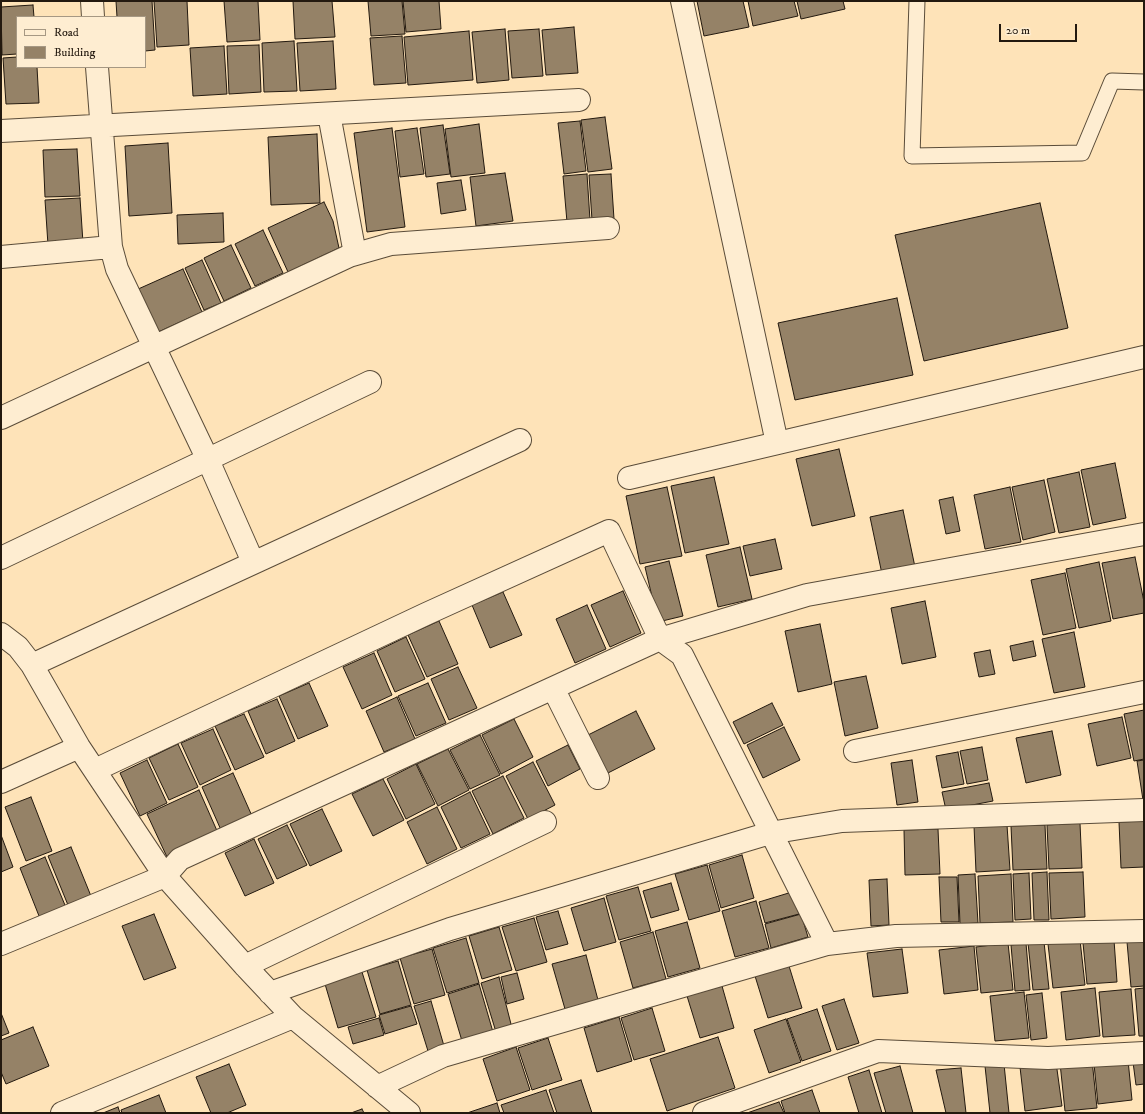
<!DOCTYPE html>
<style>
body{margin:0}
#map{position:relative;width:1145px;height:1114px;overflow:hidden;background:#fee3b8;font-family:"IM FELL DW Pica",serif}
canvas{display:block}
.frame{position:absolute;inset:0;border:2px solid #23190f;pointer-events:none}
.legend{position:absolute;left:16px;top:16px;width:130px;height:52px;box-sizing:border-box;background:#feedd1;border:1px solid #a69883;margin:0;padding:5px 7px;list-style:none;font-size:12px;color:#23190f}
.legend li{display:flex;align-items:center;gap:8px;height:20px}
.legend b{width:20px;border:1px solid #a69883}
.scale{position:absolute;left:999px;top:24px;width:78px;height:18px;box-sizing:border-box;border:2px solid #23190f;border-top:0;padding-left:5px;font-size:12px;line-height:14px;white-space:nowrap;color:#23190f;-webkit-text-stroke:3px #feedd1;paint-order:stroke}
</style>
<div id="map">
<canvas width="1145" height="1114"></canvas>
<div class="frame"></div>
<ul class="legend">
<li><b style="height:5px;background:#feedd1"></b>Road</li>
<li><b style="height:11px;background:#958267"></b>Building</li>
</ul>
<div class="scale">20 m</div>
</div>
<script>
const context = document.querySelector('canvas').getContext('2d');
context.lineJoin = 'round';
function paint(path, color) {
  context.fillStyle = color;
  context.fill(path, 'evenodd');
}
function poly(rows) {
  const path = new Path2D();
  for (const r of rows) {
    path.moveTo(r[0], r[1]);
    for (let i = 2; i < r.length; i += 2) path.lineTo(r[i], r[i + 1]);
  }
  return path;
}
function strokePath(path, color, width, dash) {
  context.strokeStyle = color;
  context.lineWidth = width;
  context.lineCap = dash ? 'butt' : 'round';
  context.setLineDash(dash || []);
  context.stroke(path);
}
const building = poly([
 [116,1,152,1,155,50,145,51,145,17,117,17,116,1],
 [154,1,187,1,189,45,157,47,154,1],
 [224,1,258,1,260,40,227,42,224,1],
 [293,1,332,1,335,37,295,39,293,1],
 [368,1,402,1,405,34,371,36,368,1],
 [403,1,439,1,441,29,406,32,403,1],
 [697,1,743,1,749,27,704,36,697,1],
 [748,1,794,1,798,16,753,26,748,1],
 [797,1,843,1,845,9,801,19,797,1],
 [33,5,34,17,17,17,17,54,2,55,1,7,33,5],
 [574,27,578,73,546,75,542,30,574,27],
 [505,29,509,80,477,83,472,32,505,29],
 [539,29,543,76,512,78,508,31,539,29],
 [469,31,473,80,408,85,404,37,469,31],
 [402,36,406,83,374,85,370,38,402,36],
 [294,41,297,91,264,92,262,43,294,41],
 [333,41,336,89,300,91,297,43,333,41],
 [259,45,261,92,229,94,227,46,259,45],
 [224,46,227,94,193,96,190,48,224,46],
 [17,57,17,67,37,67,39,103,6,104,3,58,17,57],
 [605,117,612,169,588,172,581,120,605,117],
 [580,121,586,171,564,174,558,123,580,121],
 [479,124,485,173,451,177,445,129,479,124],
 [443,125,450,174,426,177,420,128,443,125],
 [392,128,405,227,367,232,354,133,392,128],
 [417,128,424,174,400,177,395,131,417,128],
 [317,134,320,203,271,205,268,137,317,134],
 [168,143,172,213,129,216,125,146,168,143],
 [77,149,80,196,45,197,43,150,77,149],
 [505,173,513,221,476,226,470,177,505,173],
 [587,174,590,220,567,222,563,176,587,174],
 [611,174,614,219,592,220,589,175,611,174],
 [461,180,466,210,441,214,437,183,461,180],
 [80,198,83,243,48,245,45,200,80,198],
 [324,202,333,221,339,248,288,272,268,228,324,202],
 [1040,203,1068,328,924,361,895,235,1040,203],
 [223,213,224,242,178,244,177,215,223,213],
 [263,230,283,273,255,286,235,244,263,230],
 [231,245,251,288,224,301,204,258,231,245],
 [202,260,221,303,204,310,185,268,202,260],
 [183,269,202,312,156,333,136,290,183,269],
 [897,298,913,375,795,400,778,323,897,298],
 [839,449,855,516,812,526,796,459,839,449],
 [1115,463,1126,518,1093,525,1081,470,1115,463],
 [1079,472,1090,527,1059,533,1047,479,1079,472],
 [714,477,729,544,685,553,671,486,714,477],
 [1044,480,1055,532,1023,540,1012,487,1044,480],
 [667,487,682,556,640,564,626,496,667,487],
 [1010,487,1021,542,985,549,974,495,1010,487],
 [953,497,960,531,946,534,939,500,953,497],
 [903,510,915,567,882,574,870,517,903,510],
 [775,539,782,569,750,576,743,546,775,539],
 [740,547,752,599,718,607,706,555,740,547],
 [1135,557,1144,602,1144,613,1113,619,1102,563,1135,557],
 [669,561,683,616,658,622,645,567,669,561],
 [1099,562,1111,621,1079,628,1066,569,1099,562],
 [1065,573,1076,628,1043,635,1031,580,1065,573],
 [623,591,641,633,610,647,591,605,623,591],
 [503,592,522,635,490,648,472,605,503,592],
 [925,601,936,657,902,664,891,608,925,601],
 [587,605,606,649,575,663,556,619,587,605],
 [439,621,458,664,427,677,408,635,439,621],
 [820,624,832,684,798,692,785,631,820,624],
 [1074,632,1085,687,1054,693,1042,639,1074,632],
 [406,637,425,679,395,692,377,651,406,637],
 [1033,641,1036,656,1013,661,1010,646,1033,641],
 [990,650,995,674,979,677,974,653,990,650],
 [374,653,392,695,362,709,343,667,374,653],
 [458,667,477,708,449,720,431,679,458,667],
 [866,676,878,728,845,736,834,682,866,676],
 [309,683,328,726,298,739,279,696,309,683],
 [428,683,446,723,416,736,398,696,428,683],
 [397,697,415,739,384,752,366,711,397,697],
 [277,699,295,741,266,754,248,711,277,699],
 [772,703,783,725,744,744,733,722,772,703],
 [1144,710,1144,759,1134,761,1124,714,1144,710],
 [636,711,655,749,606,774,588,735,636,711],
 [244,714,264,757,235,770,215,726,244,714],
 [1122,717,1131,758,1097,766,1088,724,1122,717],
 [514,719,533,757,501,774,482,735,514,719],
 [784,727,800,760,763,778,747,745,784,727],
 [213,729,231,770,200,785,181,743,213,729],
 [1052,731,1061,775,1026,783,1016,738,1052,731],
 [480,735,500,775,470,789,450,750,480,735],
 [178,744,198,787,169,800,149,758,178,744],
 [568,745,580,769,548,786,536,761,568,745],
 [982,747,988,780,967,784,960,751,982,747],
 [448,749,469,790,438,806,417,764,448,749],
 [958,752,964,784,942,788,936,756,958,752],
 [147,760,167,803,140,816,120,773,147,760],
 [912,760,918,802,897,805,891,763,912,760],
 [1144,760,1144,800,1143,800,1137,761,1144,760],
 [533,762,555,805,528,819,506,776,533,762],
 [416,764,435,804,406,819,387,779,416,764],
 [233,773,252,816,221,830,202,787,233,773],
 [503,776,524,818,493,834,472,791,503,776],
 [383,779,404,820,373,836,352,794,383,779],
 [989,783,993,801,946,810,942,792,989,783],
 [199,790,218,833,167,857,147,814,199,790],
 [470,792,490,834,461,848,441,807,470,792],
 [31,797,52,851,26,861,5,807,31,797],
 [437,807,457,849,427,864,407,822,437,807],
 [322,809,342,851,310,866,290,824,322,809],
 [1144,821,1144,867,1121,868,1119,822,1144,821],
 [1080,823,1082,868,1049,869,1047,825,1080,823],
 [287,825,307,865,277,879,258,839,287,825],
 [1007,825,1010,870,976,872,974,826,1007,825],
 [1045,825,1047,869,1013,870,1011,826,1045,825],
 [938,829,940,874,905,875,904,830,938,829],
 [1,835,13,867,1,872,1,835],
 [254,839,274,883,245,896,225,853,254,839],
 [71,847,93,901,70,910,48,856,71,847],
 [742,855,754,898,721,908,709,865,742,855],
 [45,857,67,910,41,921,20,868,45,857],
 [707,865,720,911,689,920,675,874,707,865],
 [1047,872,1049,920,1034,920,1032,873,1047,872],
 [1083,872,1085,917,1051,919,1049,873,1083,872],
 [1029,873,1031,919,1015,920,1013,874,1029,873],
 [975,874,978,923,960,924,958,875,975,874],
 [1011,874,1013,922,980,923,978,876,1011,874],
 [939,877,957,877,959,922,941,922,939,877],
 [887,879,889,925,871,926,869,880,887,879],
 [671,883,679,910,651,918,643,891,671,883],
 [638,887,651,931,619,940,606,896,638,887],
 [792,892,799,914,765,923,759,902,792,892],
 [604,898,616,942,584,951,571,908,604,898],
 [756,901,769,948,735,957,722,911,756,901],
 [558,911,568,944,546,950,536,917,558,911],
 [154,914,176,968,144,980,122,926,154,914],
 [801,914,808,937,771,948,765,924,801,914],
 [534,918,547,962,516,971,502,927,534,918],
 [687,922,700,968,668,977,655,931,687,922],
 [499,927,512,970,482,979,469,936,499,927],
 [653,932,666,979,633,988,620,942,653,932],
 [466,938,479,983,447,993,433,948,466,938],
 [1080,940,1085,985,1053,988,1048,944,1080,940],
 [1114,940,1117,982,1087,984,1083,943,1114,940],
 [1144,940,1144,986,1131,987,1127,942,1144,940],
 [1044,942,1049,989,1033,990,1028,943,1044,942],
 [1008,943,1013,990,981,993,976,947,1008,943],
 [1026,943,1030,990,1015,991,1011,945,1026,943],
 [974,946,978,990,944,994,939,950,974,946],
 [432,949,445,995,414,1004,400,958,432,949],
 [902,949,908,993,873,997,867,953,902,949],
 [586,955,598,1000,565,1009,552,964,586,955],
 [398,961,411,1005,380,1014,367,970,398,961],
 [789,966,802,1008,768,1018,755,976,789,966],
 [362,972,376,1017,338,1028,325,984,362,972],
 [517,973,524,999,507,1004,501,977,517,973],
 [499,977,512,1028,496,1032,481,983,499,977],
 [479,984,493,1032,462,1041,448,994,479,984],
 [722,986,734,1028,700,1038,687,996,722,986],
 [1095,988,1100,1036,1066,1040,1061,992,1095,988],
 [1144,988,1144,1036,1139,1036,1135,989,1144,988],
 [1131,989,1135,1035,1103,1037,1099,992,1131,989],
 [1024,992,1029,1038,995,1041,990,996,1024,992],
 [1042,993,1047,1038,1031,1040,1026,995,1042,993],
 [844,999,859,1043,837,1050,822,1006,844,999],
 [431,1001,444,1046,428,1051,414,1006,431,1001],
 [411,1006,417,1024,385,1034,379,1015,411,1006],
 [652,1008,665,1051,634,1060,621,1018,652,1008],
 [817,1009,831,1051,802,1061,787,1019,817,1009],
 [1,1013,9,1033,1,1036,1,1013],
 [619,1017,632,1061,597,1072,584,1028,619,1017],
 [379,1018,384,1035,353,1044,348,1027,379,1018],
 [786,1019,801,1062,769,1073,754,1030,786,1019],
 [33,1027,49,1066,6,1084,1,1072,1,1040,33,1027],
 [718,1037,735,1088,667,1111,650,1059,718,1037],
 [548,1038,562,1080,532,1090,518,1048,548,1038],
 [516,1047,530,1090,497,1101,483,1059,516,1047],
 [1092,1060,1097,1108,1065,1111,1060,1063,1092,1060],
 [1128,1060,1132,1100,1098,1104,1094,1064,1128,1060],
 [1144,1061,1144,1084,1136,1085,1133,1062,1144,1061],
 [1056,1062,1062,1106,1025,1111,1020,1067,1056,1062],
 [229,1064,246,1105,227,1113,211,1113,196,1077,229,1064],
 [1004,1064,1009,1113,990,1113,985,1066,1004,1064],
 [900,1066,913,1113,886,1113,874,1073,900,1066],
 [961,1068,966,1113,946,1113,936,1070,961,1068],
 [869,1070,882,1113,859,1113,848,1077,869,1070],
 [581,1080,592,1113,557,1113,549,1090,581,1080],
 [546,1090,554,1113,504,1113,501,1105,546,1090],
 [812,1090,820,1113,785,1113,781,1101,812,1090],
 [159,1095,166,1113,122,1113,121,1110,159,1095],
 [779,1102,784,1113,747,1113,779,1102],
 [497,1103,500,1113,467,1113,497,1103],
 [118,1107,120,1113,103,1113,118,1107],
 [362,1109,364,1113,351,1113,362,1109]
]);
paint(building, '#958267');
strokePath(building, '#23190f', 1);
const service = poly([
 [917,1,912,156,1082,153,1112,81,1144,82]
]);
const minor = poly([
 [92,1,93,17],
 [682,1,777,443],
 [97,67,111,247,117,269,208,460,253,562],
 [329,114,355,254],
 [1,131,579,100],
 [1,257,111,247],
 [1,418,349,256,391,244,608,228],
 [629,478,1144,357],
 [1,558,370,382],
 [1,634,18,647,32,665,79,747,165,876,245,966,293,1017,409,1113],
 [32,665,520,440],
 [553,688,598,778],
 [855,751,1144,692],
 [95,770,426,614,609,531,660,639,682,655,827,944],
 [1,782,79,747],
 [1,944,165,876,180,859,660,639,807,595,1144,534],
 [245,966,545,822],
 [270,993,450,929,770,833,842,821,1144,810],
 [377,1087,443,1056,827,944,896,936,1144,931],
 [62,1113,293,1017],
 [704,1113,878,1051,1048,1058,1144,1053]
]);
strokePath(service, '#5a4c39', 17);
strokePath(minor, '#5a4c39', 24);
strokePath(service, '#feedd1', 15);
strokePath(minor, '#feedd1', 22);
</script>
